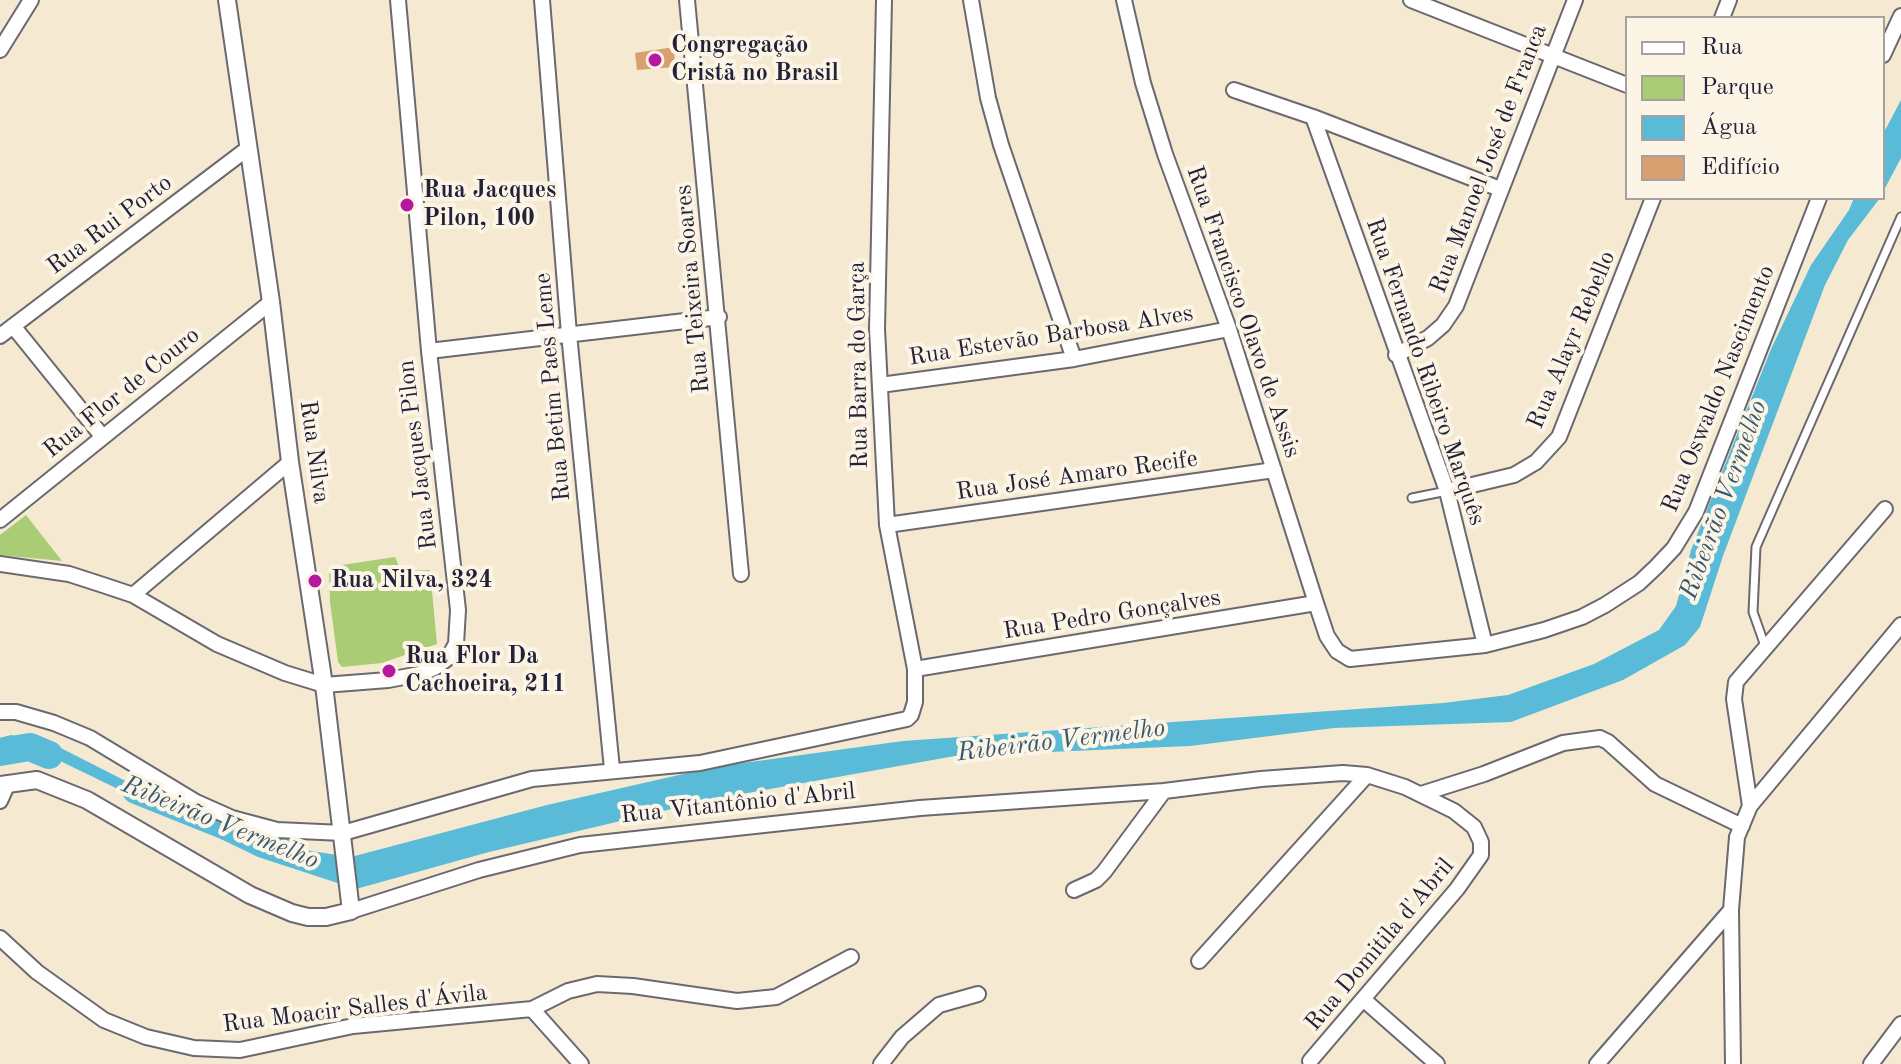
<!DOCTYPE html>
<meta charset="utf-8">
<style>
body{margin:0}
#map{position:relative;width:1901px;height:1064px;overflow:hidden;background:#f5ead1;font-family:"Old Standard TT",serif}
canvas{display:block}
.legend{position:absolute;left:1625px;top:16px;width:260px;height:184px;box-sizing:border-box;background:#fcf5e5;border:2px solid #a5a1a1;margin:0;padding:10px 14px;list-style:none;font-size:24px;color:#22223b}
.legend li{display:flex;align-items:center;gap:16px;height:40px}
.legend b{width:40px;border:2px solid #a5a1a1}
</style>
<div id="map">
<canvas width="1901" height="1064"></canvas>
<ul class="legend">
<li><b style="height:10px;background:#fff"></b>Rua</li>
<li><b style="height:22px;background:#a9cc75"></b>Parque</li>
<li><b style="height:22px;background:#5abbd8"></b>Água</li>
<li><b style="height:22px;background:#d8a06e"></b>Edifício</li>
</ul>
</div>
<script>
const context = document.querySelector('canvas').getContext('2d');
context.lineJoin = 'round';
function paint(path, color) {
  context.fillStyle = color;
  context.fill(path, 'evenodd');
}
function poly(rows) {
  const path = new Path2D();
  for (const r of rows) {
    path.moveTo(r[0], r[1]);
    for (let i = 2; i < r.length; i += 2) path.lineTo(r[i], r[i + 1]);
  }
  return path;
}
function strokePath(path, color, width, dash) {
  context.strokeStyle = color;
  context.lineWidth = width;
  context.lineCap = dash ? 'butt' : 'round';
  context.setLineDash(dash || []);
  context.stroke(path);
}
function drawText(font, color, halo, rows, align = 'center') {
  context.font = font + ' "Old Standard TT",serif';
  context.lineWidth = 8;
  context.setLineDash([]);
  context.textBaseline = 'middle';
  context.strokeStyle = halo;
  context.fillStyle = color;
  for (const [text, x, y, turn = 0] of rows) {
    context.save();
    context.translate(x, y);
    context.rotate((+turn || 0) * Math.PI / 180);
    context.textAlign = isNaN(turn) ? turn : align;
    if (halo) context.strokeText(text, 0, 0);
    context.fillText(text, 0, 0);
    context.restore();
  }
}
paint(poly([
 [26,515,62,561,0,555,0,535],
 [395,557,401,571,430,570,437,644,382,663,342,667,338,662,330,602,329,567]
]), '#a9cc75');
paint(poly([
 [1901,100,1901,158,1883,192,1883,134],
 [1854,198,1880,198,1848,240,1825,285,1723,556,1700,627,1685,645,1623,680,1511,722,1334,728,1190,746,955,756,714,799,489,852,356,889,258,857,56,759,0,747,0,738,11,735,55,745,210,824,285,847,351,857,547,805,714,767,903,741,1443,703,1508,695,1594,664,1659,630,1676,606,1691,550,1771,349,1811,265,1849,210]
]), '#5abbd8');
strokePath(poly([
 [0,752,30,747,49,755],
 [136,790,291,852]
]), '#5abbd8', 28);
paint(poly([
 [674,47,675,67,637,70,635,53]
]), '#d8a06e');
const service = poly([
 [1412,498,1447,491],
 [1765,646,1753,612,1756,547,1901,217]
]);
const minor = poly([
 [542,0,569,334,612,769],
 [687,0,741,574],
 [971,0,988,98,1001,145,1074,359],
 [1124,0,1143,83,1165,154,1229,329,1316,603,1327,636,1337,651,1350,659,1485,645,1544,630,1582,617,1605,605,1639,583,1656,567,1674,548,1696,512,1819,198],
 [1411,0,1627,85],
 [1722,18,1729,0],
 [0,50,31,0],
 [1883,55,1901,16],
 [1234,90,1313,117,1500,189],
 [1313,117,1447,491,1485,645],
 [13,326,102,436],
 [0,336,247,149],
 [429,351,719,317],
 [1396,355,1428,338,1443,325,1456,306,1575,0],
 [880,385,1074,359,1229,329],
 [1447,491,1514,475,1536,462,1559,437,1653,198],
 [0,520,271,302],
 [887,525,1274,470],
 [0,564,69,574,103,585,133,595,217,644,285,673,324,685,388,680,420,674,436,667,448,658,456,644,458,610,429,351,398,0],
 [133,595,290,462],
 [915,669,1316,603],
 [0,712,16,712,54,723,90,738,196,802,232,818,277,830,343,833,532,779,700,763,907,719,911,715,915,702,915,669,887,525,877,329,884,0],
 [1421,794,1484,774,1563,743,1600,738,1608,742,1655,784,1742,826],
 [0,801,8,783],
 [1750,806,1734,699,1736,682,1885,509],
 [1074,890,1096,880,1104,872,1164,791],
 [351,911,479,870,580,845,920,808,1164,791,1261,779,1343,773,1367,775,1405,787,1454,811,1474,827,1481,842,1481,855,1457,889,1310,1061],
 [0,938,37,972,104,1020,146,1037,194,1048,240,1050,353,1026,532,1009,568,991,597,984,633,986,737,1001,776,997,851,957],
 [1199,961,1367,775],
 [1363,999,1437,1064],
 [532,1009,581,1064],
 [881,1064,902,1037,939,1005,978,994],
 [1597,1064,1731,910],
 [1733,1064,1731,910,1737,837,1750,806,1901,625],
 [1871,1064,1901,1024]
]);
const tertiary = poly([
 [0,785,37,780,87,800,250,895,292,913,308,917,326,917,351,911,324,685,290,462,271,302,227,0]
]);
strokePath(service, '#6c6870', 11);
strokePath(minor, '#6c6870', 18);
strokePath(tertiary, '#6c6870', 20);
strokePath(service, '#fff', 7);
strokePath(minor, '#fff', 14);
strokePath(tertiary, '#fff', 16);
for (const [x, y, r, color] of [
 [655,60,8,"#b5179e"],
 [407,205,8,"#b5179e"],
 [315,581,8,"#b5179e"],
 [389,671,8,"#b5179e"]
]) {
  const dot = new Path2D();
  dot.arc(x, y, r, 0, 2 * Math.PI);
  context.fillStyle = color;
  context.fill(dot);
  strokePath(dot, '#fcf5e5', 3);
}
drawText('bold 24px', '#22223b', '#fcf5e5', [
 ["Congregação",671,46],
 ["Cristã no Brasil",671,74],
 ["Rua Jacques",423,191],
 ["Pilon, 100",423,219],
 ["Rua Nilva, 324",331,581],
 ["Rua Flor Da",405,657],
 ["Cachoeira, 211",405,685]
], 'left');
drawText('24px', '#22223b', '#fcf5e5', [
 ["Rua Manoel José de Franca",1489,159,-69],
 ["Rua Rui Porto",110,225,-37],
 ["Rua Teixeira Soares",693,289,-95],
 ["Rua Francisco Olavo de Assis",1243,312,71],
 ["Rua Estevão Barbosa Alves",1051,336,-9],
 ["Rua Alayr Rebello",1572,340,-67],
 ["Rua Barra do Garça",859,365,-91],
 ["Rua Fernando Ribeiro Marquês",1425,372,71],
 ["Rua Betim Paes Leme",553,387,-95],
 ["Rua Oswaldo Nascimento",1719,389,-68],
 ["Rua Flor de Couro",122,393,-39],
 ["Rua Nilva",314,452,82],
 ["Rua Jacques Pilon",418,455,-97],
 ["Rua José Amaro Recife",1077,476,-8],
 ["Rua Pedro Gonçalves",1112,615,-9],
 ["Rua Vitantônio d'Abril",738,804,-6],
 ["Rua Domitila d'Abril",1380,945,-50],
 ["Rua Moacir Salles d'Ávila",355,1009,-7]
]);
drawText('italic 26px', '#365872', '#fcf5e5', [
 ["Ribeirão Vermelho",1724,500,-70],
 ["Ribeirão Vermelho",1061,741,-7],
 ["Ribeirão Vermelho",220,823,22]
]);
</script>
